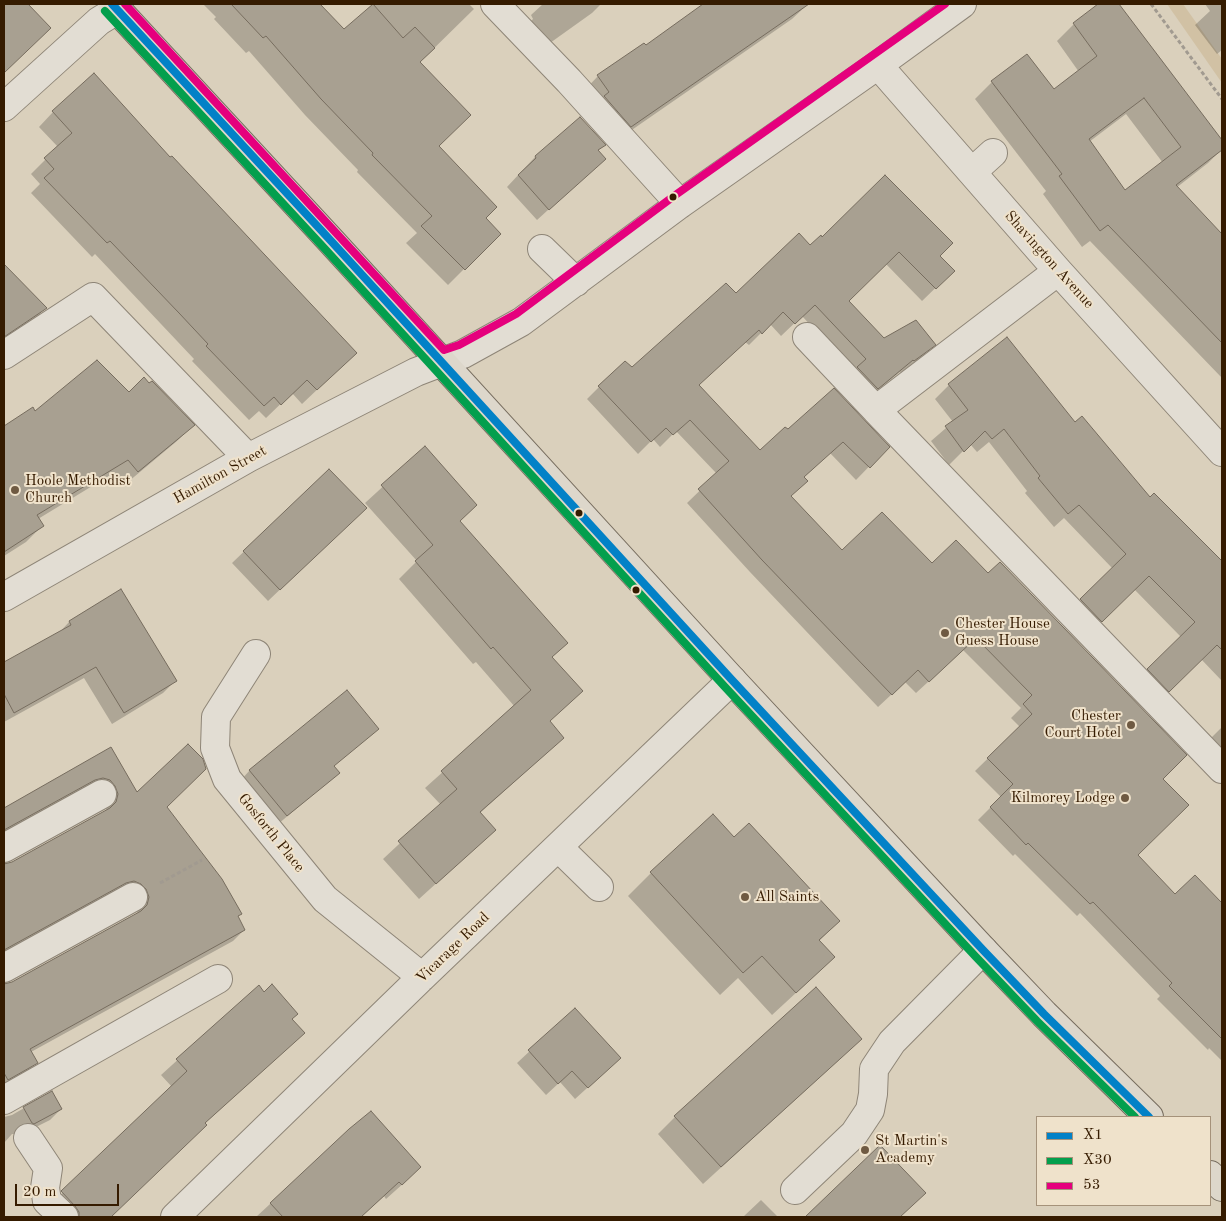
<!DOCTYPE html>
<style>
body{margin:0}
#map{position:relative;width:1226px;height:1221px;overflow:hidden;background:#dad0bc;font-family:"Old Standard TT",serif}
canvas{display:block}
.frame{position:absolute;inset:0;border:5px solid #351b00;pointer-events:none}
.legend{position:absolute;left:1036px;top:1116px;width:175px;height:90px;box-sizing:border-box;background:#efe2cb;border:1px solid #a5927a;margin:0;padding:6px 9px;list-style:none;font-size:15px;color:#351b00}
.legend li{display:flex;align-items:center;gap:10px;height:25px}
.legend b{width:25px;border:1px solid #a5927a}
.scale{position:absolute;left:15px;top:1184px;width:104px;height:22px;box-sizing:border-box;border:2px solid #351b00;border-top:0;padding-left:6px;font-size:15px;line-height:18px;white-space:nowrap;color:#351b00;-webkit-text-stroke:4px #efe2cb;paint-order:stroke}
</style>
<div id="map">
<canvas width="1226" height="1221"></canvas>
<div class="frame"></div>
<ul class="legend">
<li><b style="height:6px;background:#0281c7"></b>X1</li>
<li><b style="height:6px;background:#039f4d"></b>X30</li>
<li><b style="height:6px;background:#e5007d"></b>53</li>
</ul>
<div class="scale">20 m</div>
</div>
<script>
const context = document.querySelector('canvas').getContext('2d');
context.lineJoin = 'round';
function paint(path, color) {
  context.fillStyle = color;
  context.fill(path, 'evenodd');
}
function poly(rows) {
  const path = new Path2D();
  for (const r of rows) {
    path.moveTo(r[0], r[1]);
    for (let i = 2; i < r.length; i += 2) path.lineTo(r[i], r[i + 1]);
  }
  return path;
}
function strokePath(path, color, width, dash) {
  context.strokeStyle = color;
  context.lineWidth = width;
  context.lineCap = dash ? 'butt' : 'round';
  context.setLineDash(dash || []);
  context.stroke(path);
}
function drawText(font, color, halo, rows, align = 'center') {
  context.font = font + ' "Old Standard TT",serif';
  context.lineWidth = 4;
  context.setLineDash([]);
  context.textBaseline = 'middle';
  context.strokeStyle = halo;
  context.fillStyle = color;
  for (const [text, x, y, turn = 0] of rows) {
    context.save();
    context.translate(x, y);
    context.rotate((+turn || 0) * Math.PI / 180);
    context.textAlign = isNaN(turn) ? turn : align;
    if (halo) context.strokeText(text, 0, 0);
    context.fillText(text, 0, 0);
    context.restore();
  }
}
paint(poly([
 [1167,4,1183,4,1222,59,1222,83]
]), '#d1c1a4');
paint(poly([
 [4,4,26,4,50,28,4,72],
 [203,4,319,4,344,31,373,4,469,4,474,9,419,63,438,146,484,218,499,234,448,285,406,243,417,233,357,172,358,170,305,115,249,51,246,53,214,19,216,17],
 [543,4,601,4,592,13,550,43,544,34,526,46,517,35,533,19,531,15],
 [704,4,808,4,792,19,613,143,581,94,598,76,645,47],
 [1100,4,1117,4,1222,142,1222,149,1208,163,1176,188,1222,235,1222,378,1090,241,1082,247,1043,194,1046,191,975,99,992,82,1027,55,1054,91,1079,72,1057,41,1074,24],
 [1126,114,1163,163,1125,192,1089,142],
 [1205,4,1222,4,1222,50,1217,54,1195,25,1210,11],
 [53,112,340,368,302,404,292,393,266,418,259,411,249,420,192,361,194,359,95,254,92,257,31,193,40,184,31,174,58,147,39,127],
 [580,119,604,145,598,151,592,170,537,220,507,187,535,157],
 [822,238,938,256,953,271,922,301,885,263,847,301,883,339,934,345,922,357,901,373,900,372,864,401,854,372,802,316,781,336,770,324,749,345,745,342,697,385,760,451,788,431,888,447,856,480,830,453,803,478,790,497,842,552,932,565,1162,779,1136,855,1175,896,1195,877,1222,905,1222,1061,1209,1048,1208,1050,1157,999,1160,996,1080,913,1077,916,1015,854,1013,856,978,820,1001,797,975,771,1020,727,1011,718,1021,708,963,650,916,693,905,682,878,707,750,572,687,503,717,474,676,431,660,447,653,439,638,454,587,399,599,387,632,369,736,295],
 [12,274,45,308,34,320,4,339,4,282],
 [949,385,1075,424,1150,499,1154,495,1222,561,1222,681,1201,659,1155,705,1134,684,1181,637,1134,589,1088,636,1067,614,1113,569,1064,518,1054,527,1025,493,1027,491,989,442,977,452,970,444,949,465,931,441,953,422,935,399],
 [129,394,193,425,177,441,122,487,112,474,38,519,42,526,26,542,4,556,4,427,32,409,34,413],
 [425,448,476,505,459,522,566,643,551,658,549,722,563,738,480,813,495,830,419,899,383,859,441,805,425,788,515,707,476,662,473,664,399,579,417,561,365,503],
 [329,470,353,520,268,601,232,563],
 [69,622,175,681,163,693,112,724,84,678,4,722,4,664,58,634],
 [1222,727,1222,749,1211,738],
 [111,749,137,794,165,807,240,914,237,917,244,930,233,941,31,1052,36,1063,25,1074,4,1086,4,985,12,983,137,914,138,910,4,954,4,878,18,871,106,811,107,806,4,834,4,810],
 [333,767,338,773,277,825,241,780,250,770],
 [734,838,839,921,819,941,811,979,772,1015,738,978,720,995,628,896,651,873],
 [258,987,304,1033,204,1124,190,1140,110,1217,55,1217,47,1208,172,1087,161,1075],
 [575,1009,607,1070,575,1099,560,1082,546,1095,517,1063],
 [843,1056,703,1184,658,1134,675,1117],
 [52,1092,61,1109,50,1120,22,1134,12,1134,4,1143,4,1117,12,1115],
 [350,1130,405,1182,386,1199,384,1196,361,1217,256,1217],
 [880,1147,924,1193,899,1217,807,1217],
 [761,1200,778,1217,743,1217]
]), '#0003');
const building = poly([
 [4,4,28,4,51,28,4,73,4,4],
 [231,4,320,4,344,29,373,4,403,38,415,27,435,48,420,62,471,115,439,146,497,207,486,218,501,234,465,270,421,226,432,216,372,155,373,153,321,99,266,36,263,38,231,4],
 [703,4,809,4,631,127,604,96,609,92,597,75,644,43,646,45,703,4],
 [1098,4,1119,4,1222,140,1222,150,1176,185,1222,234,1222,343,1108,225,1100,231,1059,176,1062,174,991,81,1027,54,1054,89,1097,56,1073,23,1098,4],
 [1144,98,1181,147,1125,190,1089,139,1144,98],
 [94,73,170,157,172,156,357,353,317,390,307,380,281,405,274,397,264,406,206,346,208,344,179,313,110,241,107,243,44,178,54,169,44,158,72,133,52,111,94,73],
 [580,117,606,145,598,150,606,159,549,210,518,175,536,158,535,156,580,117],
 [885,175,953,243,940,256,955,271,936,289,899,252,849,301,884,338,916,320,936,345,914,361,913,360,878,389,857,367,866,359,815,305,795,324,783,312,762,334,759,330,699,385,760,450,785,427,788,429,834,388,890,447,870,468,843,442,804,477,808,481,791,496,842,550,882,512,932,563,956,540,988,573,1000,562,1187,755,1163,779,1189,805,1138,855,1175,894,1195,875,1222,903,1222,1039,1169,986,1172,983,1093,902,1090,904,1028,843,1026,845,990,807,1013,784,987,758,1032,714,1023,704,1032,695,976,638,929,682,918,670,892,695,762,560,698,489,729,461,690,420,673,435,666,428,651,442,598,386,625,361,632,367,726,283,736,293,799,233,810,245,821,235,822,237,885,175],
 [4,264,47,308,4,337,4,264],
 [1007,337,1075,422,1082,416,1150,497,1154,493,1222,561,1222,650,1217,645,1169,692,1147,669,1195,622,1149,576,1102,622,1080,599,1126,554,1079,505,1068,514,1038,478,1040,476,1004,429,992,439,985,431,964,452,945,426,968,410,948,384,1007,337],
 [97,360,129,392,144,377,149,383,152,381,195,425,138,472,128,460,37,515,44,526,4,552,4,426,33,407,35,411,97,360],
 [425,446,477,505,460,521,568,643,552,657,583,691,550,721,564,738,480,812,496,830,436,884,398,841,457,789,441,771,531,690,493,647,491,649,415,561,433,545,381,485,425,446],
 [329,469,367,508,280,590,243,551,329,469],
 [121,589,177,681,124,713,96,667,14,713,4,694,4,662,71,625,69,621,121,589],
 [347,690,379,729,334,766,340,773,287,816,249,770,347,690],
 [188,744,203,759,206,769,167,807,222,879,242,914,238,916,245,930,30,1049,38,1063,8,1080,4,1073,4,984,12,982,141,911,147,905,149,897,146,889,141,884,134,881,126,883,4,950,4,864,12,862,110,808,116,802,118,794,115,786,110,780,103,778,95,780,4,830,4,808,111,747,137,792,188,744],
 [713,814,734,837,749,823,840,921,819,940,835,957,796,993,762,956,743,973,650,872,713,814],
 [272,984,298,1014,292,1019,305,1033,205,1123,207,1125,111,1217,79,1217,79,1212,75,1206,61,1191,187,1071,176,1059,259,985,264,992,272,984],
 [816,987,862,1039,721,1167,674,1116,816,987],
 [575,1008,621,1058,588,1088,572,1071,558,1084,528,1050,575,1008],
 [52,1091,62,1109,34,1124,32,1123,23,1107,52,1091],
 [371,1111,421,1167,402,1185,399,1182,361,1217,283,1217,270,1203,349,1129,371,1111],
 [880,1145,926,1193,900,1217,805,1217,880,1145]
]);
paint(building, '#a8a091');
strokePath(building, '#766c5e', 1);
const minor = poly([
 [495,4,569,81,680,204],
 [878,65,1058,271,1222,452],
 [4,107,99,21,117,10],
 [972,172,993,153],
 [542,249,576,282],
 [1058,271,876,410,1222,769],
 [807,337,876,410],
 [4,355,93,297,248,458],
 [4,597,248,458,416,372,463,354,521,322,680,204,878,65,962,4],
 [256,654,216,717,215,748,227,779,325,899,422,977],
 [558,847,599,887],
 [4,848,102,794],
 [4,968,133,897],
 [4,1100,218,979],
 [28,1138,48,1168,45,1188,47,1201,64,1217],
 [795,1190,854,1134,870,1110,873,1094,874,1069,892,1042,983,950],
 [175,1217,422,977,732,680]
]);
const highway = poly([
 [112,4,332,242,732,680,983,950,1044,1014,1149,1117],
 [1210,1175,1222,1187]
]);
strokePath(minor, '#8e8577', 30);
strokePath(highway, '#766c5e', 30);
strokePath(poly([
 [1151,4,1222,99],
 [160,883,202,860]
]), '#a19a90', 3, [4, 2.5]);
strokePath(minor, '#e2ddd3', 28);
strokePath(highway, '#ddd7cb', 28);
strokePath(poly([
 [112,4,332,242,732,680,983,950,1044,1014,1149,1117]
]), '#0281c7', 8);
strokePath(poly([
 [105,11,325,249,725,687,976,957,1037,1021,1135,1117]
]), '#039f4d', 8);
strokePath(poly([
 [125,4,444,350,459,345,516,314,674,196,945,4]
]), '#e5007d', 8);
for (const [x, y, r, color] of [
 [673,197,4.5,"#351b00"],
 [15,490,5,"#6f5a42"],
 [579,513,4.5,"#351b00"],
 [636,590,4.5,"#351b00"],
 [945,633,5,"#6f5a42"],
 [1131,725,5,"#6f5a42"],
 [1125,798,5,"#6f5a42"],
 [745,897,5,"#6f5a42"],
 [865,1150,5,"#6f5a42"]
]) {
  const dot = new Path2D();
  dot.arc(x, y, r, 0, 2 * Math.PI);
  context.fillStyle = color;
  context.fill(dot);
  strokePath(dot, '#efe2cb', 2);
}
drawText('15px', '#351b00', '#efe2cb', [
 ["Shavington Avenue",1049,260,48],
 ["Hamilton Street",220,475,-29],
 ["Gosforth Place",271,833,51],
 ["Vicarage Road",453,948,-44]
]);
drawText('15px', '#351b00', '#efe2cb', [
 ["Hoole Methodist",25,481],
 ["Church",25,498],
 ["Chester House",955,624],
 ["Guess House",955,641],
 ["Chester",1121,716,"right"],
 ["Court Hotel",1121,733,"right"],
 ["Kilmorey Lodge",1115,798,"right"],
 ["All Saints",755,897],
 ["St Martin's",875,1141],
 ["Academy",875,1158]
], 'left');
</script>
